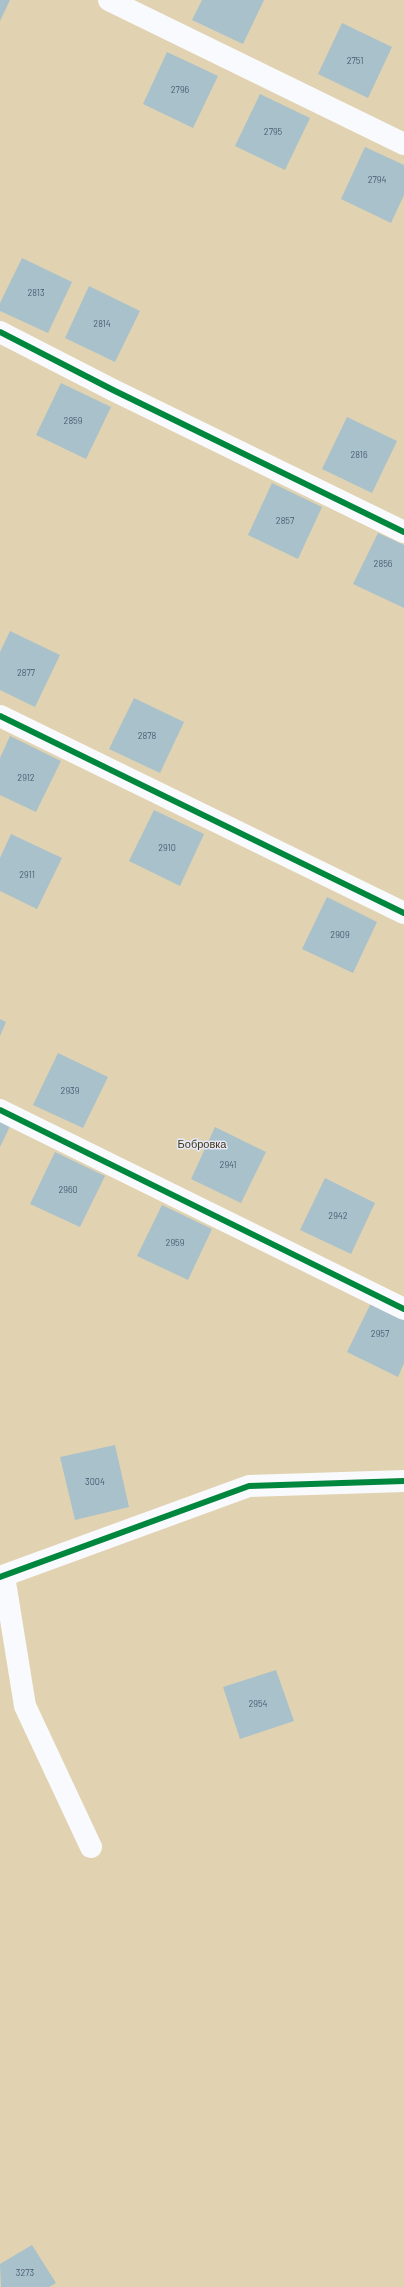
<!DOCTYPE html>
<meta charset="utf-8">
<style>
body{margin:0}
canvas{display:block;background:#d9e0ef}
</style>
<canvas width="404" height="2287"></canvas>
<script>
const context = document.querySelector('canvas').getContext('2d');
context.lineJoin = 'round';
function paint(path, color) {
  context.fillStyle = color;
  context.fill(path, 'evenodd');
}
function poly(rows) {
  const path = new Path2D();
  for (const r of rows) {
    path.moveTo(r[0], r[1]);
    for (let i = 2; i < r.length; i += 2) path.lineTo(r[i], r[i + 1]);
  }
  return path;
}
function strokePath(path, color, width, dash) {
  context.strokeStyle = color;
  context.lineWidth = width;
  context.lineCap = dash ? 'butt' : 'round';
  context.setLineDash(dash || []);
  context.stroke(path);
}
function drawText(font, color, halo, rows, align = 'center') {
  context.font = font + ' Barlow,sans-serif';
  context.lineWidth = 3;
  context.setLineDash([]);
  context.textBaseline = 'middle';
  context.strokeStyle = halo;
  context.fillStyle = color;
  for (const [text, x, y, turn = 0] of rows) {
    context.save();
    context.translate(x, y);
    context.rotate((+turn || 0) * Math.PI / 180);
    context.textAlign = isNaN(turn) ? turn : align;
    if (halo) context.strokeText(text, 0, 0);
    context.fillText(text, 0, 0);
    context.restore();
  }
}
paint(poly([
 [0,0,404,0,404,2287,0,2287]
]), '#e1d3b1');
paint(poly([
 [0,0,10,0,0,21],
 [202,0,264,0,243,44,192,20],
 [342,23,392,47,368,98,318,74],
 [167,52,218,76,193,128,143,104],
 [260,94,310,118,285,170,235,146],
 [365,147,404,165,404,195,391,223,341,199],
 [22,258,72,282,48,333,0,311,0,303],
 [89,286,140,311,115,362,65,338],
 [61,383,111,407,86,459,36,435],
 [347,417,397,441,372,493,322,469],
 [272,483,322,507,298,559,248,535],
 [378,533,404,545,404,608,353,584],
 [10,631,60,655,35,707,0,690,0,652],
 [134,698,184,722,160,773,109,749],
 [10,736,61,761,36,812,0,795,0,758],
 [154,810,204,834,180,886,129,861],
 [11,834,62,858,37,909,0,891,0,858],
 [327,897,377,922,353,973,302,949],
 [0,1019,6,1022,0,1036],
 [58,1053,108,1077,83,1128,33,1105],
 [0,1118,11,1124,0,1147],
 [215,1127,266,1152,241,1203,191,1179],
 [55,1152,105,1176,80,1227,30,1204],
 [325,1178,375,1203,351,1254,300,1230],
 [162,1205,212,1229,188,1280,137,1256],
 [372,1301,404,1316,404,1363,398,1377,347,1352],
 [115,1445,129,1507,75,1520,60,1457],
 [276,1670,294,1721,240,1739,223,1687],
 [32,2245,56,2283,49,2287,1,2287,0,2264]
]), '#a8c1cb');
strokePath(poly([
 [109,0,404,144],
 [0,332,113,390,404,532],
 [0,716,404,913],
 [0,1110,404,1309],
 [4,1576,25,1706,91,1847],
 [0,1577,249,1486,404,1481]
]), '#f9fafd', 22);
strokePath(poly([
 [0,332,113,390,404,532],
 [0,716,404,913],
 [0,1110,404,1309],
 [0,1577,249,1486,404,1481]
]), '#00873e', 6);
drawText('9px', '#4b5a72', null, [
 ["2751",355,61],
 ["2796",180,90],
 ["2795",273,132],
 ["2794",377,180],
 ["2813",36,293],
 ["2814",102,324],
 ["2859",73,421],
 ["2816",359,455],
 ["2857",285,521],
 ["2856",383,564],
 ["2877",26,673],
 ["2878",147,736],
 ["2912",26,778],
 ["2910",167,848],
 ["2911",27,875],
 ["2909",340,935],
 ["2939",70,1091],
 ["2941",228,1165],
 ["2960",68,1190],
 ["2942",338,1216],
 ["2959",175,1243],
 ["2957",380,1334],
 ["3004",95,1482],
 ["2954",258,1704],
 ["3273",25,2273]
]);
drawText('11px', '#443612', '#e3e9f8', [
 ["Бобровка",202,1144]
]);
</script>
